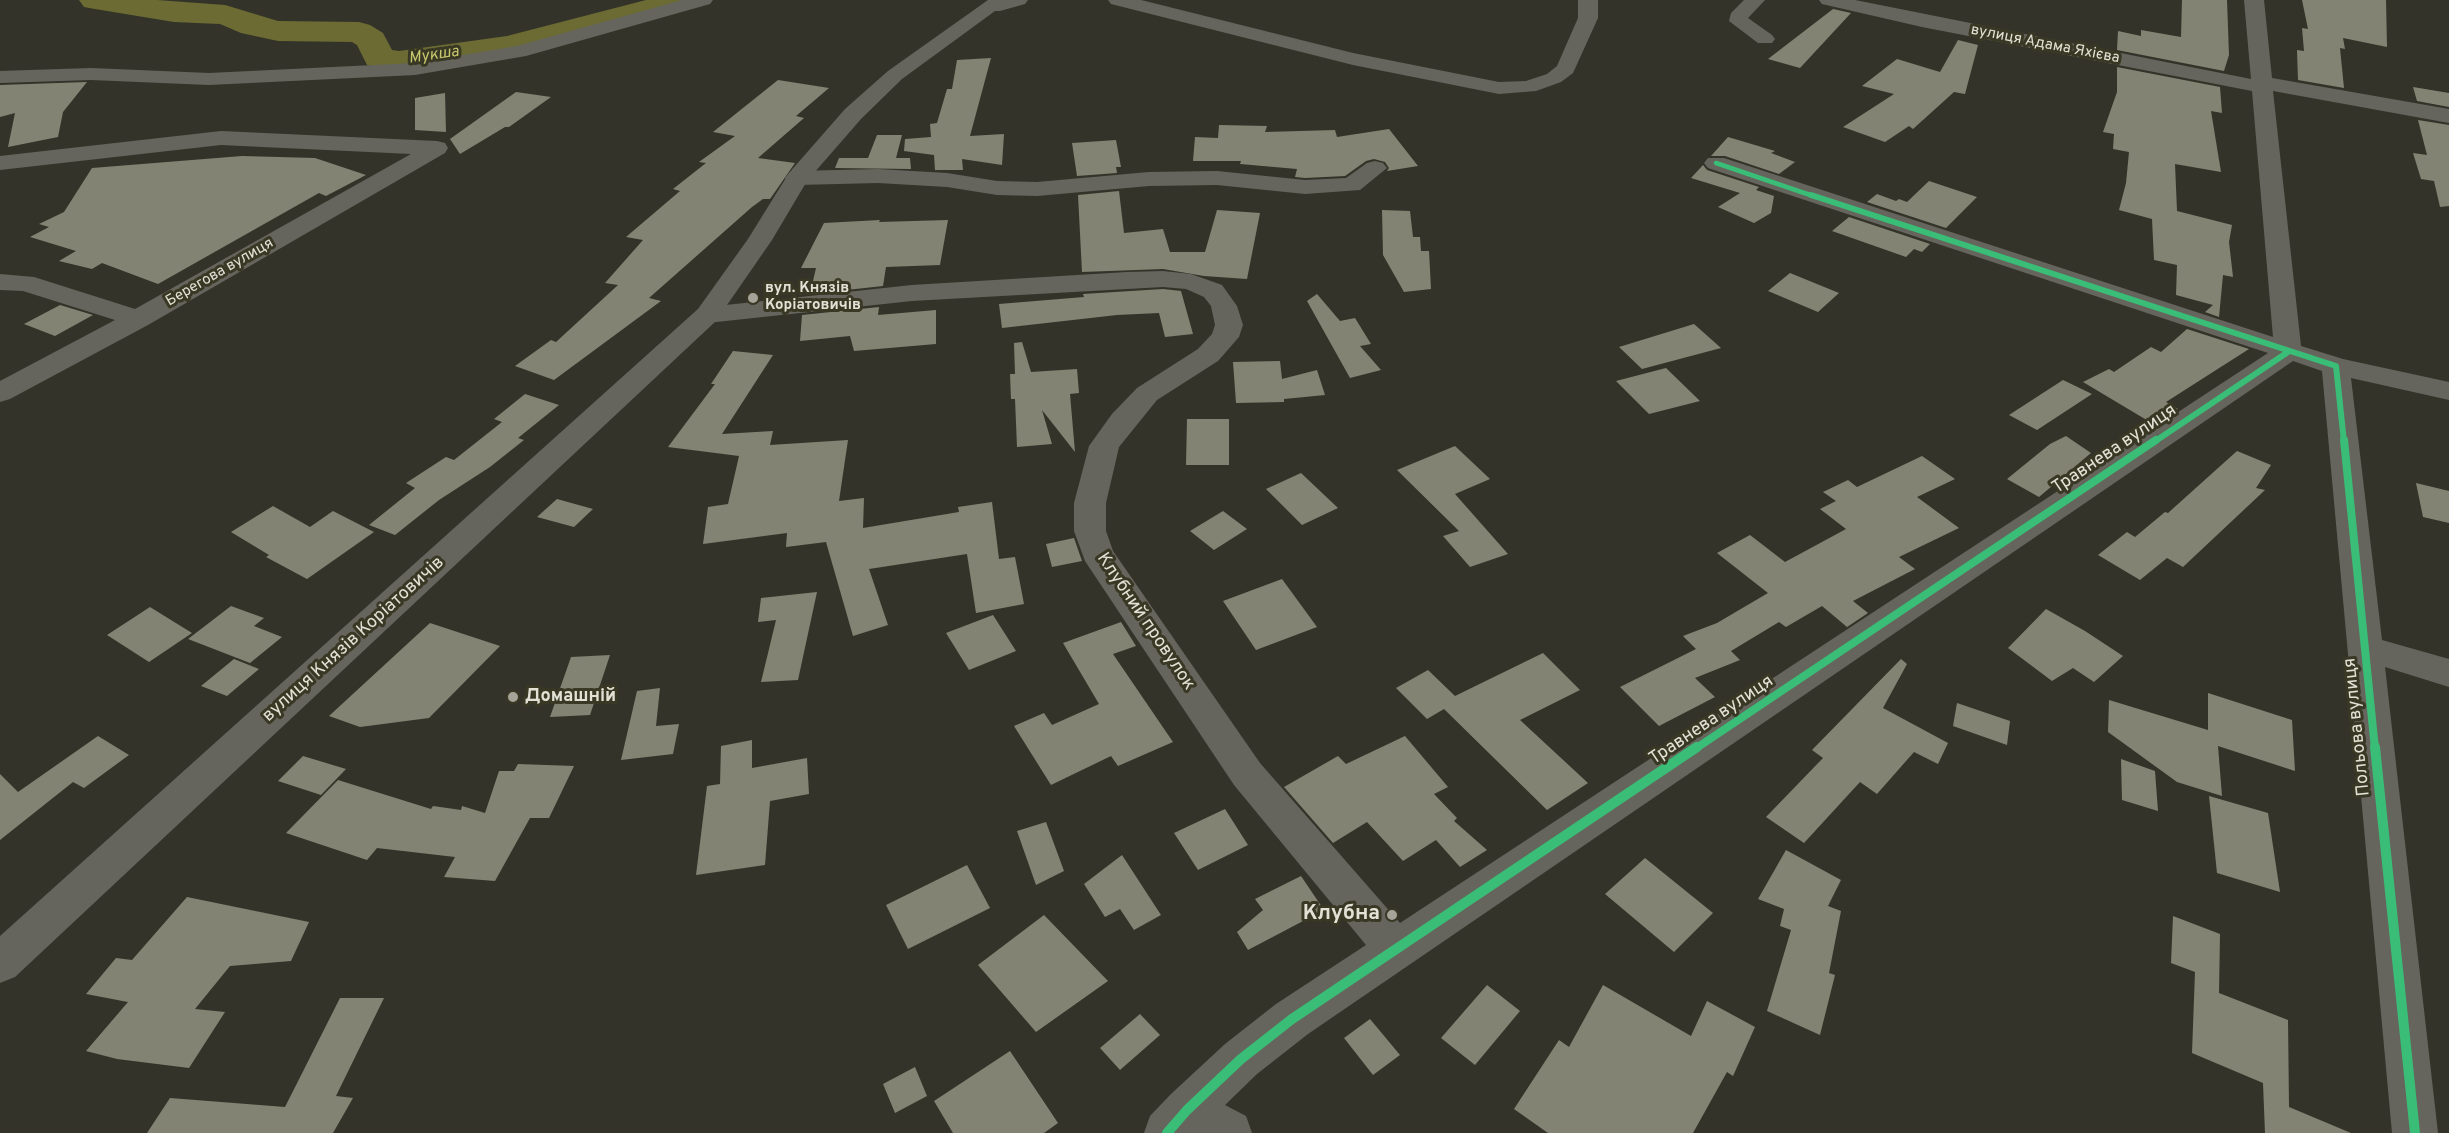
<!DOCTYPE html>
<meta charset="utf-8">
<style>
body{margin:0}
canvas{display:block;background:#333329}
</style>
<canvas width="2449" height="1133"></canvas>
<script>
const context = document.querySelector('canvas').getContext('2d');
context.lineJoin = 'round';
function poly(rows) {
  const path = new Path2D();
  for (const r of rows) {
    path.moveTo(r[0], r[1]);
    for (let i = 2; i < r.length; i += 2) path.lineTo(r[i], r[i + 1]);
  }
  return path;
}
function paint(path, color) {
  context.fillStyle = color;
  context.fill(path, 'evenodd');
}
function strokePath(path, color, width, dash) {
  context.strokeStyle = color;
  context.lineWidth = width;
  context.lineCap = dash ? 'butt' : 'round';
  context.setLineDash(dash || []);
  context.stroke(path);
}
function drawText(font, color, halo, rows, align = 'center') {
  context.font = font + ' Overpass,sans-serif';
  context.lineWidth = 6;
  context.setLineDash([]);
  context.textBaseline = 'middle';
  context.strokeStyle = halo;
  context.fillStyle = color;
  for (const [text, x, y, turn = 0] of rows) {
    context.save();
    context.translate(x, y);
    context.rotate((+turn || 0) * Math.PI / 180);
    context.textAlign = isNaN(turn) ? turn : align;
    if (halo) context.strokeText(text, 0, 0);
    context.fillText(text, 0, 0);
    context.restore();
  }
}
paint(poly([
 [79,0,157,0,225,5,278,21,359,22,370,25,383,33,392,50,399,51,507,36,646,0,693,0,688,7,646,21,507,56,399,71,367,65,357,45,352,42,278,41,241,33,220,24,174,22,95,9,84,7,79,0]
]), '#6b6b33');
paint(poly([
 [2182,0,2227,0,2229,55,2224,71,2117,50,2118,31,2141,36,2141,30,2181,37],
 [2302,0,2386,0,2387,47,2343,38,2345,49,2340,48,2344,88,2298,80,2297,50,2304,51,2302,28,2308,29],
 [1833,9,1851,13,1800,68,1768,59],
 [1958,40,1978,45,1965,94,1954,92,1913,129,1909,126,1885,142,1843,127,1894,94,1862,86,1897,59,1940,72],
 [991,58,970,136,1004,134,1002,165,962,159,963,170,935,170,934,155,904,151,905,139,931,137,930,124,937,123,947,89,952,89,957,60],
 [2117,67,2220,87,2222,113,2211,111,2221,172,2175,164,2177,211,2232,225,2229,242,2233,277,2223,275,2219,317,2205,312,2213,305,2176,295,2177,265,2154,260,2152,219,2119,210,2126,183,2129,152,2113,149,2114,134,2103,132,2117,92],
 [778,80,829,88,796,116,804,118,758,158,795,163,770,199,763,199,752,207,649,298,661,301,554,380,515,366,551,340,556,342,618,285,605,283,643,240,626,237,680,191,673,189,706,163,699,162,735,136,713,132],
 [87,82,63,112,58,137,8,147,15,113,0,117,0,85],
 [2413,87,2449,93,2449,107,2417,101],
 [516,92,551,97,509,127,505,127,460,154,450,139],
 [445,93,446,132,415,130,415,98],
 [2418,120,2449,125,2449,206,2440,207,2434,181,2421,179,2413,153,2427,155],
 [1219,125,1267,126,1265,132,1335,130,1337,137,1389,129,1418,166,1387,171,1389,168,1385,162,1374,159,1366,161,1345,176,1305,178,1295,177,1297,169,1240,164,1241,161,1193,161,1195,137,1218,138],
 [877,135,902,135,896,158,910,158,911,169,835,168,839,158,868,158],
 [1728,137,1775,151,1771,153,1795,162,1779,174,1725,156,1711,156],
 [1116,140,1121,167,1116,167,1117,173,1077,176,1072,143],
 [242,156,315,158,366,175,326,196,319,193,158,284,102,263,92,269,59,261,76,251,30,237,49,227,39,224,64,212,92,168],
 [1703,165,1707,170,1759,187,1756,190,1774,196,1771,213,1754,223,1718,207,1740,193,1691,178],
 [1929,181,1977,197,1946,228,1867,202,1877,194,1896,201,1899,199,1907,202],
 [1119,191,1124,233,1163,229,1170,252,1205,252,1217,210,1260,213,1247,279,1204,276,1163,269,1082,272,1078,195],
 [1382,210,1410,211,1413,237,1420,237,1421,251,1429,251,1431,289,1404,292,1383,255],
 [1849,217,1930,244,1922,252,1914,249,1906,257,1832,231],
 [880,220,879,222,948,220,940,265,886,267,883,286,810,294,816,268,801,268,824,223],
 [1790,273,1839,293,1818,312,1768,291],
 [1163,289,1181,291,1193,334,1165,337,1159,313,1117,315,1002,328,999,304,1084,297,1083,294],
 [1317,294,1340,321,1355,318,1371,344,1360,346,1381,370,1350,378,1307,301],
 [60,305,93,315,55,336,24,324],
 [879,307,878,315,936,310,936,344,854,351,850,336,800,341,802,315],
 [1694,324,1721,348,1642,369,1619,347],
 [2187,329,2249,349,2166,402,2178,409,2155,425,2083,382,2109,369,2114,372,2151,347,2161,352],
 [1022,342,1031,372,1077,369,1079,393,1070,394,1075,452,1042,410,1052,444,1017,447,1015,399,1011,399,1010,374,1015,374,1014,343],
 [733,351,773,355,722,434,773,431,770,445,848,440,839,501,864,498,863,528,959,512,958,507,992,502,999,559,1015,557,1024,604,976,613,967,554,869,569,888,625,853,636,826,542,786,547,787,533,703,544,708,507,728,504,739,456,668,447,715,384,711,384],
 [1280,361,1282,379,1317,370,1325,395,1284,399,1284,402,1236,403,1233,362],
 [1666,368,1700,401,1649,414,1616,381],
 [2063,380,2092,394,2037,430,2009,415],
 [525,394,559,405,518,438,524,440,490,467,439,500,395,535,369,525,415,488,406,483,446,457,454,460,502,422,494,419],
 [1187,419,1229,419,1229,465,1186,465],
 [2066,436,2091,453,2039,497,2007,479,2050,444],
 [1455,446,1490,479,1455,494,1508,554,1470,567,1443,536,1459,531,1397,470],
 [2237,451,2271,465,2256,488,2265,490,2183,567,2167,558,2140,580,2098,555,2127,532,2135,537,2165,512,2168,513],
 [1922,456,1955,479,1917,497,1959,528,1899,557,1915,569,1853,601,1868,613,1847,627,1822,606,1786,627,1779,622,1731,651,1740,660,1695,678,1715,697,1659,726,1620,687,1696,649,1683,636,1717,623,1768,593,1717,553,1750,535,1785,562,1846,529,1820,509,1836,501,1823,492,1848,480,1857,487],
 [1301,473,1338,508,1302,525,1266,489],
 [2416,483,2449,491,2449,523,2423,517],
 [557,499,593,509,574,527,537,517],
 [273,506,310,527,333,511,374,532,307,579,266,557,269,555,231,532],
 [1223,511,1247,529,1214,550,1190,531],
 [1074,538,1082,561,1052,567,1046,544],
 [1282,579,1317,627,1256,650,1223,601],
 [817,592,798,680,761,682,776,620,758,622,761,598],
 [231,606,264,618,254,626,282,637,250,663,188,639],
 [150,607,192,633,149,662,107,635],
 [2046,609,2085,631,2123,656,2094,682,2073,668,2052,681,2008,648],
 [993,615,1016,651,969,670,946,633],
 [1121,622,1136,646,1113,654,1173,742,1118,766,1111,756,1051,785,1014,726,1044,713,1052,725,1099,704,1063,643],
 [430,623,500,646,429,718,360,727,329,716],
 [1543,653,1580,690,1520,720,1588,783,1547,810,1444,709,1427,719,1396,688,1428,670,1455,696],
 [610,655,590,715,550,717,571,657],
 [234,659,259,669,227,696,201,686],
 [1901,659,1907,664,1883,708,1948,743,1938,764,1914,752,1877,794,1860,782,1804,843,1766,817,1823,758,1812,750],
 [660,688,656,726,679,724,673,754,621,760,637,691],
 [2208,693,2292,720,2295,771,2218,746,2222,796,2177,782,2108,732,2109,700,2208,730],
 [1957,703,2010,721,2007,745,1953,726],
 [98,736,129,755,84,788,73,782,0,840,0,774,18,792],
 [1405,736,1448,787,1434,794,1457,818,1454,821,1487,850,1460,867,1436,840,1403,861,1367,822,1333,843,1284,787,1338,756,1346,764],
 [752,740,752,768,807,758,809,794,770,801,765,865,696,875,707,786,720,784,721,746],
 [303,756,346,769,321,795,278,781],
 [2121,759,2155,771,2158,811,2122,800],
 [518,764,574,766,549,818,530,818,495,881,444,877,455,857,377,848,367,860,286,833,338,780,431,809,433,806,461,810,462,806,485,813,499,771,514,771],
 [2209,796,2268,813,2280,892,2217,873],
 [1225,809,1248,845,1198,870,1174,833],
 [1046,822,1064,871,1036,885,1017,831],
 [1786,850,1841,880,1828,906,1841,911,1829,973,1835,975,1820,1035,1767,1011,1791,930,1780,926,1784,909,1758,899],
 [1122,855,1161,915,1134,930,1120,909,1105,917,1084,884],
 [1645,858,1713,913,1674,952,1605,894],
 [967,865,990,908,908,949,886,905],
 [1301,876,1324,910,1248,950,1237,932,1263,910,1255,899],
 [187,897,309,922,291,961,230,966,195,1009,225,1012,189,1068,117,1059,86,1051,128,1002,86,994,116,958,132,960],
 [1044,915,1108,981,1036,1032,978,965],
 [2173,916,2220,934,2219,993,2288,1020,2289,1107,2351,1133,2265,1133,2263,1083,2192,1053,2195,972,2171,963],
 [1487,985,1520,1011,1475,1065,1441,1038],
 [1603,985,1691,1036,1707,1001,1755,1027,1733,1076,1727,1072,1693,1133,1548,1133,1514,1109,1559,1040,1569,1047],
 [340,998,384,998,336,1096,353,1098,333,1133,147,1133,170,1098,285,1107],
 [1140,1014,1160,1035,1120,1070,1100,1048],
 [1370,1019,1400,1055,1373,1075,1344,1038],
 [1010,1051,1058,1123,1044,1133,953,1133,934,1101],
 [915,1067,927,1096,895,1113,883,1084]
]), '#838373');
paint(poly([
 [682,0,713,0,710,4,526,56,415,75,209,85,91,80,0,83,0,71,91,68,209,73,415,63,517,46,682,0],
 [997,0,1028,0,1025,4,1000,11,986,11,983,7,986,3,997,0],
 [1108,0,1141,0,1353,53,1499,82,1526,81,1547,74,1557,66,1578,18,1578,0,1598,0,1598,18,1573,73,1561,82,1536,91,1499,94,1353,65,1111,4,1108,0],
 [1744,0,1765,0,1748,18,1772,35,1775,39,1772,43,1758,43,1729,21,1731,13,1744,0],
 [1819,0,1855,0,2251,79,2244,0,2264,0,2272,78,2449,109,2449,123,2273,91,2301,346,2343,359,2449,382,2449,400,2351,378,2382,640,2449,659,2449,687,2385,667,2438,1133,2392,1133,2322,371,2293,361,1308,1034,1257,1074,1225,1105,1246,1116,1252,1133,1144,1133,1150,1116,1171,1094,1225,1044,1276,1004,1366,945,1234,785,1085,561,1074,531,1074,503,1089,446,1112,414,1137,388,1198,349,1212,334,1215,325,1211,306,1204,297,1186,289,1163,287,912,301,707,323,698,321,694,315,698,309,707,307,912,285,1127,272,1163,271,1191,274,1222,285,1237,306,1243,325,1239,337,1218,361,1157,400,1119,447,1106,503,1106,531,1113,551,1260,763,1400,923,2268,353,1708,168,1704,163,1708,158,1724,158,2273,337,2252,91,1922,27,1822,4,1819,0],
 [221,131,437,141,445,143,448,148,445,153,148,325,10,399,0,402,0,381,115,320,23,291,0,290,0,274,34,277,135,309,411,154,221,145,0,170,0,156,221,131],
 [1375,161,1383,163,1387,168,1360,190,1305,194,1217,185,1149,186,1037,196,997,195,947,187,878,183,797,185,789,183,785,178,789,173,797,171,878,169,947,173,997,181,1037,182,1149,172,1217,171,1305,180,1346,178,1367,163,1375,161]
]), '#65655d');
paint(poly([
 [988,0,1010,0,902,79,861,119,807,181,772,240,716,321,15,977,0,983,0,936,698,309,748,239,789,173,845,109,888,71,988,0]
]), '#65655d');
strokePath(poly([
 [1716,163,1816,197]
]), '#3abd76', 4.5);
strokePath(poly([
 [1811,195,2336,366,2344,442],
 [2154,442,2288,352]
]), '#3abd76', 6);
strokePath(poly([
 [2344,440,2375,749],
 [1695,749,2156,440]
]), '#3abd76', 8);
strokePath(poly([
 [2375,747,2415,1133],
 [1167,1133,1187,1110,1241,1059,1292,1019,1697,747]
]), '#3abd76', 10);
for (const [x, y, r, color] of [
 [753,298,6,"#a4a499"],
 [513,697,6,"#a4a499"],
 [1392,915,6,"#a4a499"]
]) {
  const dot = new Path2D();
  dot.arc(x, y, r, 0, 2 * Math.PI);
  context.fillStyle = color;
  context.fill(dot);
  strokePath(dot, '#383824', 2);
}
drawText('15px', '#e1e1d5', '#383824', [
 ["вулиця Адама Яхієва",2045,45,11],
 ["Берегова вулиця",220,273,-30]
]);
drawText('bold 15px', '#e1e1d5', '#383824', [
 ["вул. Князів",765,289],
 ["Коріатовичів",765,306]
], 'left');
drawText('italic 16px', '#c7c76e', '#383824', [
 ["Мукша",434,56,-8]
]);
drawText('18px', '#e1e1d5', '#383824', [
 ["Травнева вулиця",2115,450,-34],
 ["Клубний провулок",1145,622,56],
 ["вулиця Князів Коріатовичів",354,640,-42],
 ["Травнева вулиця",1712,721,-34],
 ["Польова вулиця",2358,727,-96]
]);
drawText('bold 18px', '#e1e1d5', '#383824', [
 ["Домашній",525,697]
], 'left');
drawText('bold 21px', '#e1e1d5', '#383824', [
 ["Клубна",1380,915]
], 'right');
</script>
